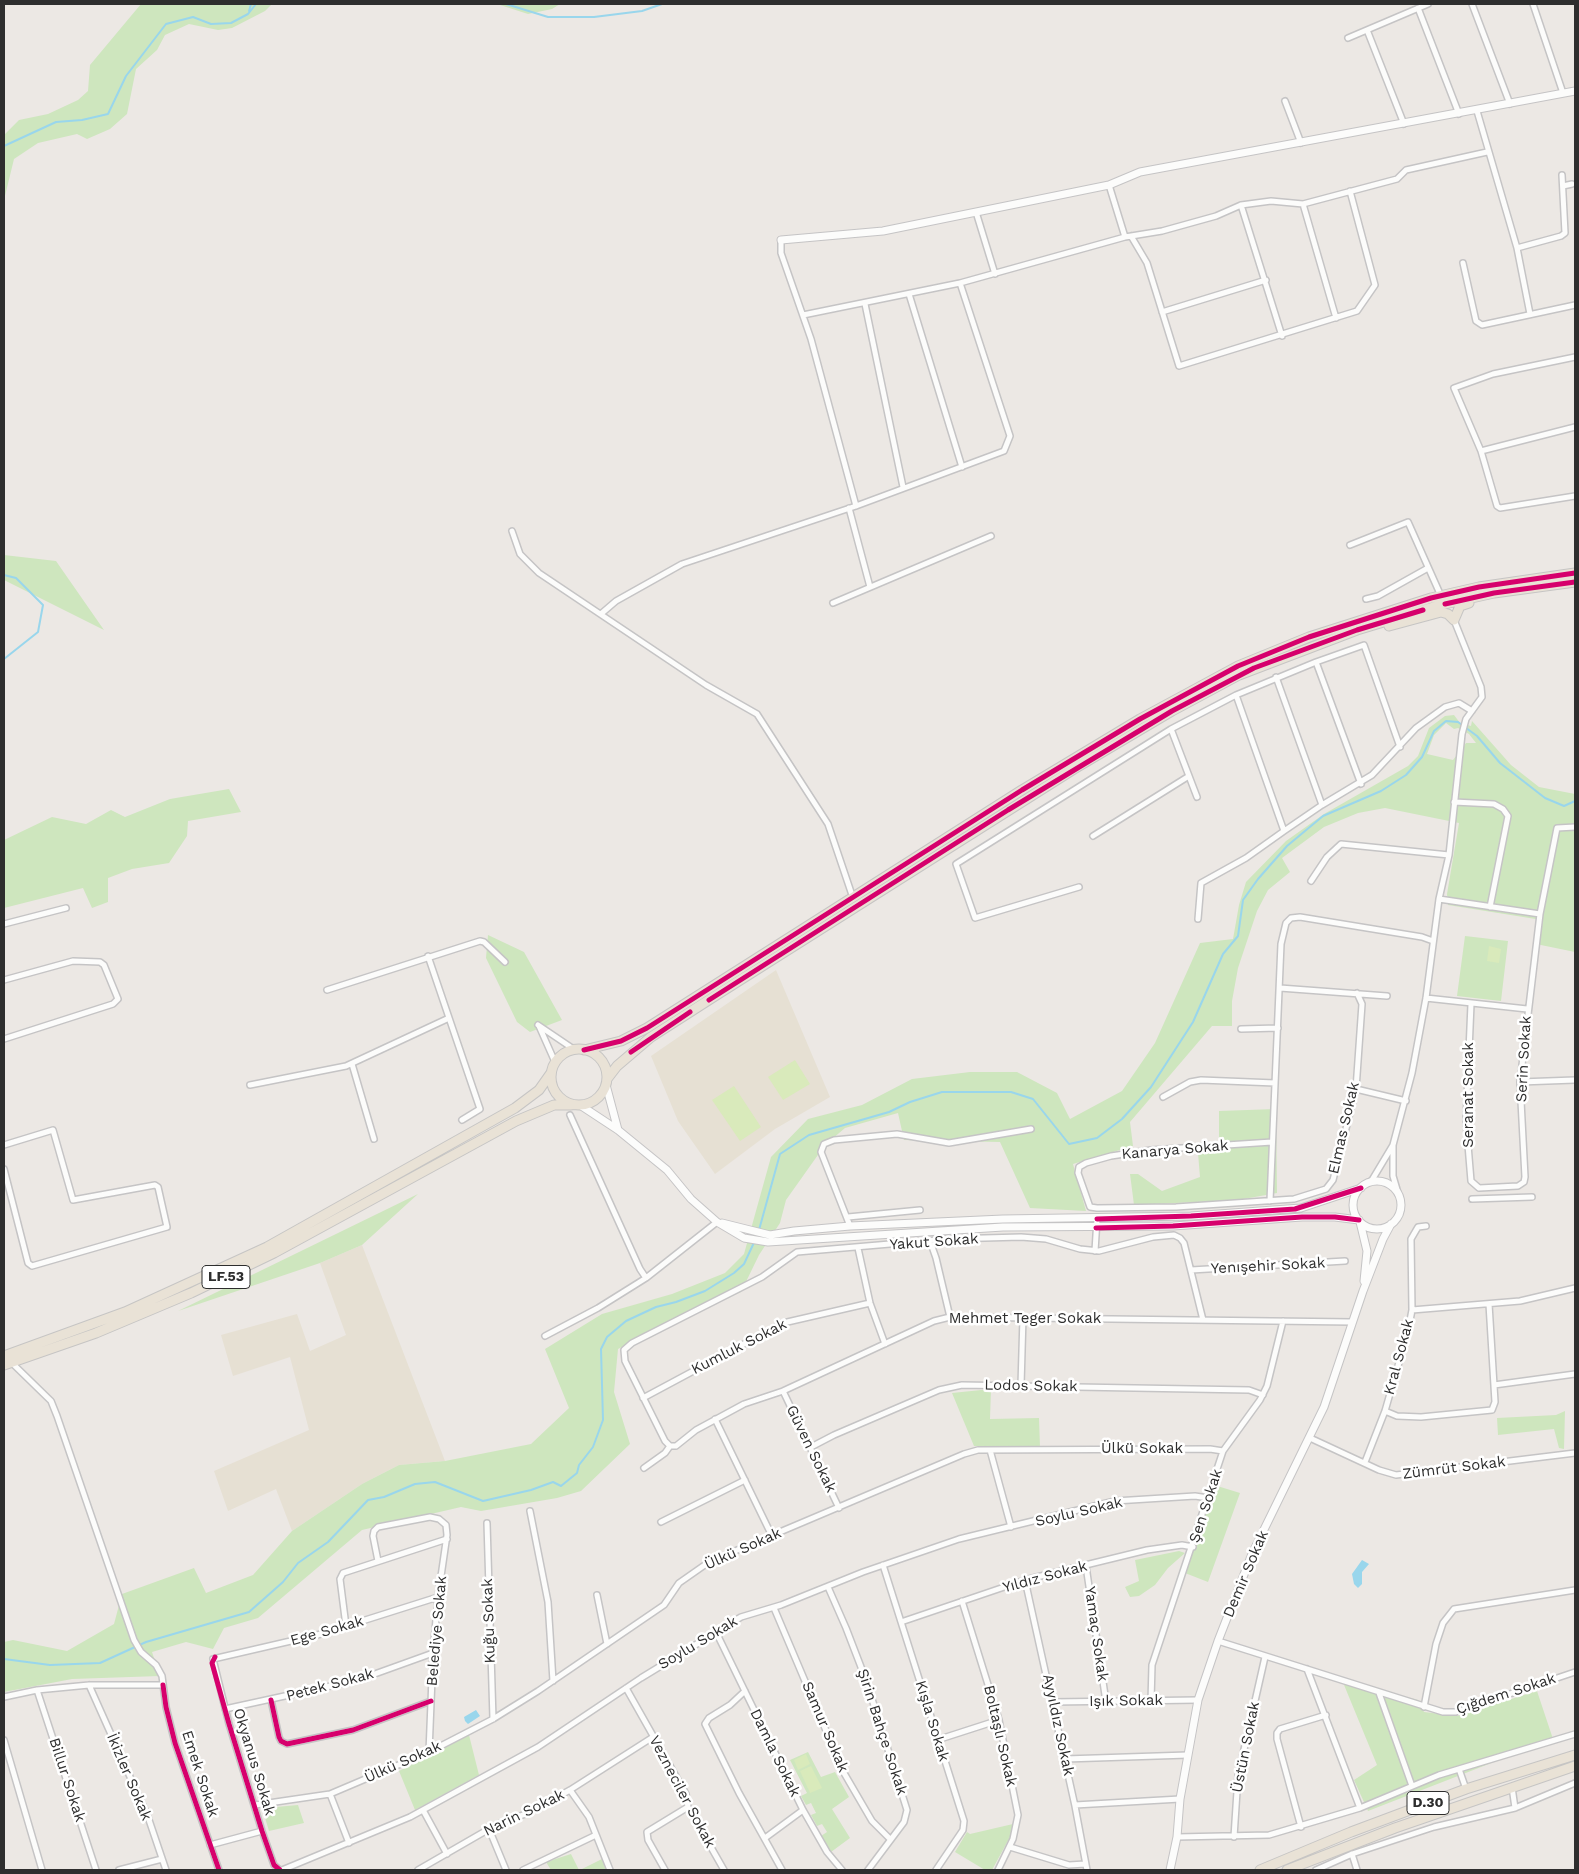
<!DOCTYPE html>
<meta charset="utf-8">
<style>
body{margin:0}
#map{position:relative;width:1579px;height:1874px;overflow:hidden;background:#ece8e4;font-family:"Work Sans",sans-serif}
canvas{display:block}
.frame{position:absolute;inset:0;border:5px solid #2e2e2e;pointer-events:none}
</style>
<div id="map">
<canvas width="1579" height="1874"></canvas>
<div class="frame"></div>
</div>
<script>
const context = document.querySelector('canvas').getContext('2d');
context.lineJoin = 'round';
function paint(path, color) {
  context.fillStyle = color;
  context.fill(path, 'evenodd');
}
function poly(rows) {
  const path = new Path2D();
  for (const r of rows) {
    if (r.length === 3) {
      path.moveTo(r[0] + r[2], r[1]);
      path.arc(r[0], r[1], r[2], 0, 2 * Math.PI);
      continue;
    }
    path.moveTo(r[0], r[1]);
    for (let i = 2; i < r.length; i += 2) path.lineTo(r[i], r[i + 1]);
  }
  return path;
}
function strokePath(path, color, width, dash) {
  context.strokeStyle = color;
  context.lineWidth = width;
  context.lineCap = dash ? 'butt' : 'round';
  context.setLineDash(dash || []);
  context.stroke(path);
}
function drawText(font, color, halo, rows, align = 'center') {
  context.font = font + ' "Work Sans",sans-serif';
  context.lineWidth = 5;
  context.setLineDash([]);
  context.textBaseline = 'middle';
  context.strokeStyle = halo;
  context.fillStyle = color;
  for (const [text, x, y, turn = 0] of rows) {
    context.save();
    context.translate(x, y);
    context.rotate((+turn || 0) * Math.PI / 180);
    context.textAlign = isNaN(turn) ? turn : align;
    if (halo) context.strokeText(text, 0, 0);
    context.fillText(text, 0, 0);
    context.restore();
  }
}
paint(poly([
 [776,970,830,1097,775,1129,715,1174,678,1121,651,1056],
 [362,1245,445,1461,399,1465,362,1484,292,1531,276,1489,228,1511,214,1471,309,1430,290,1357,233,1376,221,1335,297,1314,310,1351,346,1335,320,1263]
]), '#e6e0d3');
paint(poly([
 [141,4,272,4,265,11,232,28,218,30,189,24,165,35,157,50,136,69,127,114,110,129,87,139,77,134,38,143,14,159,4,200,4,135,19,120,48,114,78,100,88,91,90,65],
 [497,4,560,4,552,9,528,14],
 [4,555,56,561,104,630,4,580],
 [1454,715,1460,723,1471,726,1472,721,1511,765,1539,787,1575,794,1575,952,1536,944,1542,920,1448,905,1447,894,1459,823,1385,808,1358,813,1324,827,1282,858,1290,872,1268,890,1257,911,1238,968,1232,1001,1232,1026,1212,1026,1130,1122,1133,1146,1073,1164,1086,1211,1030,1208,1000,1142,904,1140,898,1113,845,1128,825,1145,786,1200,780,1223,759,1255,741,1292,657,1329,618,1349,614,1392,630,1444,581,1491,557,1498,481,1511,461,1507,362,1530,258,1618,224,1628,213,1649,186,1642,152,1652,160,1676,72,1679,4,1692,4,1642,13,1640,67,1651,114,1624,122,1594,194,1568,206,1593,253,1575,292,1531,362,1484,399,1465,445,1461,531,1444,569,1408,545,1349,602,1314,672,1294,725,1273,744,1254,771,1157,808,1119,862,1105,912,1079,970,1072,1017,1072,1057,1093,1070,1119,1122,1091,1155,1043,1200,943,1233,939,1239,905,1246,882,1286,841,1324,814,1408,766,1418,756,1429,728,1445,716],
 [1446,723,1454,729,1458,728,1469,734,1476,743,1466,743,1453,760,1427,754,1434,735],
 [229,789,241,812,188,821,187,836,169,863,132,869,108,878,108,902,92,908,83,888,4,908,4,840,52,817,86,824,111,810,125,817,170,799],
 [488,935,524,952,562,1020,530,1032,517,1022,486,958],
 [1465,936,1508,941,1501,1001,1457,996],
 [1276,1109,1277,1193,1238,1200,1134,1205,1130,1174,1138,1174,1162,1191,1200,1177,1198,1153,1219,1152,1219,1111],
 [418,1194,362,1245,320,1263,178,1311],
 [991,1389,990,1419,1039,1418,1040,1447,974,1446,952,1393],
 [1565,1411,1564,1449,1559,1448,1554,1429,1498,1435,1497,1418,1556,1415],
 [1214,1485,1240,1493,1208,1582,1185,1573],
 [1179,1551,1185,1553,1168,1568,1155,1585,1139,1596,1130,1597,1125,1587,1139,1581,1135,1560],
 [1342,1680,1418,1700,1424,1712,1457,1716,1537,1691,1553,1739,1368,1811,1354,1780,1377,1765],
 [469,1735,479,1775,415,1810,399,1771],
 [808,1752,821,1777,835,1772,849,1797,832,1809,850,1838,831,1852,821,1836,827,1832,822,1824,817,1826,811,1815,816,1813,811,1803,806,1805,801,1796,807,1793,790,1760],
 [298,1805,304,1823,269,1831,263,1811,265,1808],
 [1013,1824,1010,1837,992,1870,985,1870,955,1852,967,1832,970,1834],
 [571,1854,579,1870,551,1870,546,1862],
 [602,1859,606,1870,580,1870]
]), '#cee6be');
paint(poly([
 [1489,946,1501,949,1499,963,1487,961],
 [795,1060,810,1084,783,1100,768,1077],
 [734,1086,761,1127,740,1141,712,1100],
 [806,1754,810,1764,798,1770,794,1760],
 [811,1766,822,1788,810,1793,800,1771]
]), '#d9eabb');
paint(poly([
 [1362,1560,1369,1564,1362,1572,1362,1584,1358,1588,1354,1584,1352,1574],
 [476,1710,480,1716,468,1724,465,1721,464,1717]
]), '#99d6ec');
strokePath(poly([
 [506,4,548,17,594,17,642,11,662,4],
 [525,4,540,4],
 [249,11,251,4],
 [4,146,56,122,82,120,108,114,126,76,166,24,193,17,211,24,231,23,248,14,256,4],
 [4,575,16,578,43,605,38,632,4,659],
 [759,1230,780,1154,809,1135,889,1112,910,1102,942,1092,1011,1092,1033,1099,1069,1144,1097,1138,1122,1119,1151,1087,1193,1022,1223,954,1238,936,1243,900,1258,879,1287,846,1323,816,1381,791,1406,775,1422,757,1434,731,1446,721,1458,722,1477,736,1500,763,1545,798,1564,806,1575,801],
 [4,1659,50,1665,100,1663,146,1642,249,1612,283,1582,298,1563,328,1542,368,1500,384,1497,415,1484,435,1482,483,1501,531,1490,553,1482,561,1486,577,1473,579,1465,593,1447,603,1420,601,1349,607,1337,626,1321,656,1307,676,1302,705,1291,734,1273,744,1264,758,1234]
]), '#99d6ec', 2);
const minor = poly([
 [1472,4,1510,104],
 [1533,4,1563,93],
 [1418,8,1459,114],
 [1367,30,1404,124],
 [1348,38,1428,4],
 [1285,101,1301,143],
 [1477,111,1517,248,1561,236,1565,233,1562,175],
 [1109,185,1125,237],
 [1563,186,1572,184],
 [1303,204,1336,318],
 [1241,205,1282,336],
 [976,212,995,274],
 [1131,236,1147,263,1179,366,1357,311,1375,285,1350,191],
 [781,240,781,253,811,339,856,506],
 [1517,248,1530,314],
 [1463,263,1476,321,1482,325,1575,305],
 [909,294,962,467],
 [865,304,903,487],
 [1162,312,1266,280],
 [803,315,960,283,1125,237,1162,231,1216,216,1241,205,1271,201,1303,204,1397,179,1406,170,1487,152],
 [1575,357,1493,374,1454,388,1481,451,1497,506,1500,508,1575,496],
 [1481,451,1575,427],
 [849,508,870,587],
 [512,531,520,554,539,573,706,685,757,714,828,824,853,898],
 [1350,545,1408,522,1441,596],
 [1366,599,1378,596,1428,568],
 [833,603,991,536],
 [602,613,616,601,682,564,856,506,1004,451,1010,436,960,283],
 [1316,662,1364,645,1400,747],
 [1276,677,1322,805,1372,775,1416,728,1445,707,1459,703,1472,711],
 [1171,729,1197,797],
 [1454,802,1494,804,1503,809,1508,816,1490,907],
 [1322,805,1284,831,1236,695,1316,662,1361,784],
 [1093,836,1189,776],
 [1311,881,1327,857,1341,844,1449,855],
 [1079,887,975,918,956,864,1171,729,1236,695],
 [1439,899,1540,914],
 [1198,919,1201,883,1246,858,1284,831],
 [4,924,66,908],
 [428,956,480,1109,462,1120],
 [4,980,73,961,100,962,104,965,118,999,113,1004,4,1039],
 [1280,988,1387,996],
 [327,990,480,941,484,942,505,962],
 [1426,998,1527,1009],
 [1471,1004,1466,1121,1471,1181,1479,1188,1518,1186,1524,1182,1525,1177,1520,1082,1540,914,1557,828,1575,827],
 [538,1025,575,1050],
 [539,1026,555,1062],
 [1241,1029,1278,1028],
 [352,1064,374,1139],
 [1520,1082,1575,1080],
 [250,1085,346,1066,449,1018],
 [1356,1089,1406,1101],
 [1163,1097,1190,1082,1201,1080,1275,1083],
 [570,1115,640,1269,646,1278],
 [1272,1142,1151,1150,1111,1156,1086,1163,1079,1167,1078,1173,1090,1207,1097,1208,1176,1207,1294,1199,1326,1189,1333,1180,1356,1089,1362,1004,1357,993],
 [4,1145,53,1130,73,1200,155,1185,158,1187,167,1227,32,1266,28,1263,4,1169],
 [1366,1184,1372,1180,1393,1145],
 [1398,1193,1393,1176,1393,1145,1412,1073,1426,998,1439,899,1449,855,1462,734,1466,719,1482,697,1481,687,1454,620],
 [1472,1199,1532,1197],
 [1270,1201,1281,944,1286,923,1291,918,1300,917,1422,937,1433,941],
 [848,1217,920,1210],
 [850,1226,821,1152,824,1144,834,1140,897,1134,949,1143,1031,1129],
 [930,1241,936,1258,950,1317],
 [858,1248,870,1303,885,1344],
 [1095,1251,1097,1219],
 [1191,1270,1345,1261],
 [1412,1310,1520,1301,1575,1288],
 [545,1336,598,1308,646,1278,717,1222],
 [12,1363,51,1401,57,1416,134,1640,141,1652,156,1665,162,1676,166,1707,175,1743,219,1870],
 [1021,1385,1023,1317],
 [1494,1385,1575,1374],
 [783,1391,839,1508],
 [643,1398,783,1323,870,1303],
 [1385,1411,1397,1416,1421,1417,1492,1410,1495,1402,1489,1304],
 [715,1419,772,1536],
 [1310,1438,1379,1470,1396,1475,1575,1453],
 [670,1446,665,1441,625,1361,624,1350,632,1343,762,1277,797,1252,948,1239,1021,1237,1046,1239,1080,1249,1099,1251,1153,1237,1174,1235,1180,1238,1184,1243,1203,1320],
 [670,1446,676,1446,696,1430,744,1404,783,1391,934,1321,950,1317,1352,1322],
 [811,1447,834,1435,939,1390,962,1385,1249,1390,1263,1395],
 [990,1450,1011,1527],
 [1365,1462,1385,1411,1408,1331,1412,1310,1411,1239,1418,1227,1426,1226],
 [644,1468,665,1453,670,1446],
 [530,1511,548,1602,553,1681],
 [661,1522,745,1480],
 [487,1523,493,1719],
 [378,1561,373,1536,374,1531,378,1527,430,1517,439,1519,446,1525,447,1535,438,1597,433,1653,429,1752],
 [883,1565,964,1821,963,1830,936,1870],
 [1086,1566,1106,1702],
 [1025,1580,1075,1806,1087,1870],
 [828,1587,846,1628,866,1680,907,1810,904,1822,868,1870],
 [597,1595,607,1644],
 [962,1601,999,1720,1018,1815,1013,1839,998,1870],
 [774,1608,844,1773,872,1821,890,1839],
 [901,1622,1025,1580,1065,1570,1147,1550,1182,1545,1193,1547],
 [346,1626,340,1579,343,1573,447,1539],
 [716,1632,803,1810,827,1852,842,1870],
 [1218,1641,1443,1712,1456,1712,1575,1672],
 [1307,1669,1360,1808],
 [89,1685,148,1817,166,1870],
 [626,1688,686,1794,688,1807,724,1870],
 [37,1690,96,1870],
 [745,1691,730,1705,709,1718,705,1724,739,1793,782,1870],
 [1379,1693,1412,1786],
 [4,1697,37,1690,89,1685,163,1685],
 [271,1700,279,1737,281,1741,287,1744,353,1730,431,1701],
 [1151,1701,1152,1665,1223,1451,1260,1400,1267,1386,1283,1321],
 [1053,1702,1198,1700],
 [1424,1707,1436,1644,1443,1623,1454,1609,1575,1590],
 [225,1709,358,1680,433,1653],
 [4,1740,42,1870],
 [937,1740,999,1720],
 [1065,1759,1188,1755],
 [1459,1769,1466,1789],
 [1512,1787,1515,1808],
 [570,1790,589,1817,610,1870],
 [330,1794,349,1843],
 [255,1805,330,1794,429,1752,493,1719,538,1691,664,1605,679,1583,709,1562,964,1454,978,1450,1210,1449,1223,1451],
 [1075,1805,1180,1799],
 [423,1810,447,1854],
 [1301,1827,1277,1739,1277,1733,1280,1729,1326,1715],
 [489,1829,506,1870],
 [1177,1837,1269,1835,1360,1808,1439,1775,1575,1734],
 [1234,1837,1238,1776,1265,1657],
 [765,1838,803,1810],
 [210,1845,262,1831],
 [1010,1847,1069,1865,1085,1864],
 [1352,1854,1357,1870],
 [119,1870,162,1859],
 [280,1870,274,1865,262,1831,229,1724,213,1659,321,1634,438,1597],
 [282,1870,410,1817,538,1747,641,1678,741,1617,781,1605,863,1572,959,1539,1115,1501,1195,1496,1208,1498],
 [418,1870,496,1825,528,1813,570,1790,653,1737],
 [523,1870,596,1835],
 [665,1870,648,1840,647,1832,688,1807],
 [1316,1870,1352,1854,1434,1827,1515,1808,1575,1783]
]);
const tertiary = poly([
 [781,240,883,231,1109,185,1140,172,1575,91],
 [606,1085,618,1130],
 [580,1105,618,1130,667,1170,691,1199,717,1222,744,1238,768,1242,1003,1227,1173,1226,1302,1217,1335,1217,1359,1220],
 [1377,1205,24],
 [1360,1222,1367,1251,1364,1281],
 [722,1223,770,1235,794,1231,850,1226,1003,1219,1191,1216,1301,1208,1361,1188],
 [1170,1870,1177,1837,1180,1799,1198,1700,1218,1641,1252,1554,1324,1407,1363,1291,1383,1239,1391,1224]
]);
const trunk = poly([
 [1389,626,1441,612,1448,614,1454,620,1460,606,1469,603],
 [579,1077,28],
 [584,1050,621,1041,647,1028,1022,790,1140,719,1238,666,1309,637,1431,598,1479,587,1575,573],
 [607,1079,617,1066,651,1037,718,994,1074,769,1172,711,1239,675,1357,630,1440,605,1494,593,1575,582],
 [4,1356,125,1312,267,1247,515,1108,539,1090,551,1073],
 [4,1365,96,1333,191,1293,274,1253,516,1121,554,1105,571,1105],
 [1260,1870,1351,1832,1466,1789,1575,1755],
 [1287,1870,1395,1828,1575,1766]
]);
strokePath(minor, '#c5c4c5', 8);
strokePath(tertiary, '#c5c4c5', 9);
strokePath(trunk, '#c6c5c4', 11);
strokePath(minor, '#fcfcfb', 5);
strokePath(tertiary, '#fcfcfb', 7);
strokePath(trunk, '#e9e2d6', 9);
strokePath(poly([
 [1445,604,1494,593,1575,582],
 [709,1000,1008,810,1172,711,1254,668,1357,630,1423,610],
 [584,1050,621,1041,647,1028,1022,790,1140,719,1238,666,1309,637,1431,598,1479,587,1575,573],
 [631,1052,690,1012],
 [1097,1219,1191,1216,1295,1209,1361,1188],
 [1096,1228,1173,1226,1302,1217,1335,1217,1359,1220],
 [215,1657,212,1663,229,1724,262,1831,274,1865,280,1870],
 [163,1685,166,1707,175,1743,219,1870],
 [271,1700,279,1737,281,1741,287,1744,353,1730,431,1701]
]), '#d6006c', 5);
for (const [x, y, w] of [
 [226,1277,48],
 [1428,1803,42]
]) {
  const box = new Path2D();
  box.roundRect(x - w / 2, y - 11.5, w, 23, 4);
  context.fillStyle = '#fff';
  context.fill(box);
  strokePath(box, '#2e2e2e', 1);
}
drawText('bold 14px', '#2e2e2e', null, [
 ["LF.53",226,1277],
 ["D.30",1428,1803]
]);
drawText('15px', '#2e2e2e', '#fff', [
 ["Serin Sokak",1524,1059,-87],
 ["Seranat Sokak",1469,1095,-90],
 ["Elmas Sokak",1344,1128,-77],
 ["Kanarya Sokak",1175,1150,-5],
 ["Yakut Sokak",934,1242,-4],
 ["Yenışehir Sokak",1268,1266,-3],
 ["Mehmet Teger Sokak",1025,1319],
 ["Kumluk Sokak",739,1347,-27],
 ["Kral Sokak",1399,1357,-75],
 ["Lodos Sokak",1031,1386,1],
 ["Güven Sokak",811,1449,64],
 ["Ülkü Sokak",1142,1449],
 ["Zümrüt Sokak",1454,1468,-7],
 ["Şen Sokak",1206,1506,-72],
 ["Soylu Sokak",1079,1512,-13],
 ["Ülkü Sokak",743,1549,-24],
 ["Demir Sokak",1246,1574,-67],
 ["Yıldız Sokak",1045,1577,-15],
 ["Kuğu Sokak",489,1621,-92],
 ["Ege Sokak",327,1631,-16],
 ["Belediye Sokak",437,1631,-85],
 ["Yamaç Sokak",1096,1634,82],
 ["Soylu Sokak",698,1643,-31],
 ["Petek Sokak",330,1685,-15],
 ["Çığdem Sokak",1506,1694,-18],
 ["Işık Sokak",1126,1701,-1],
 ["Kışla Sokak",932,1721,73],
 ["Ayyıldız Sokak",1058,1725,78],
 ["Samur Sokak",825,1727,67],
 ["Şirin Bahçe Sokak",882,1732,72],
 ["Boltaşlı Sokak",1000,1736,77],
 ["Üstün Sokak",1246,1747,-79],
 ["Damla Sokak",775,1753,64],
 ["Okyanus Sokak",254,1762,73],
 ["Ülkü Sokak",403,1762,-24],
 ["Emek Sokak",200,1774,72],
 ["İkizler Sokak",129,1777,67],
 ["Billur Sokak",67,1780,72],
 ["Vezneciler Sokak",682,1792,62],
 ["Narin Sokak",524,1813,-26]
]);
</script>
